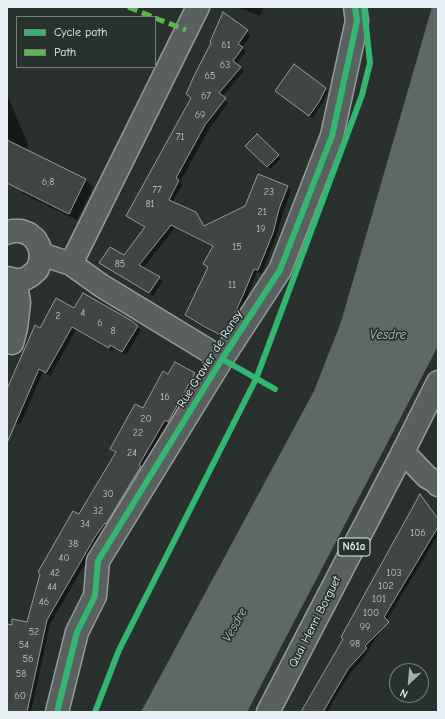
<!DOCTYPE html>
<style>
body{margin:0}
#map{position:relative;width:445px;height:719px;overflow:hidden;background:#29302d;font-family:"Comic Neue",sans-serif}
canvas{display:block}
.frame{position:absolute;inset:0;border:8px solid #e8f1f8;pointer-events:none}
.legend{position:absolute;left:16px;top:16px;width:140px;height:52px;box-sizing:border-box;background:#26332d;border:1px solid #747f7e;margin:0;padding:5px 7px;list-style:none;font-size:12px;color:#e8f1f8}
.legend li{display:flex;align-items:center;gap:8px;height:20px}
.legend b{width:20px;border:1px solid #747f7e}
.north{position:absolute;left:389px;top:663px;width:40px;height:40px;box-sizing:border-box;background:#26332d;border:1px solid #747f7e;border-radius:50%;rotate:206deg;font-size:11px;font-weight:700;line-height:16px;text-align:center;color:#e8f1f8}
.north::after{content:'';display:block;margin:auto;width:14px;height:18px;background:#a5adb1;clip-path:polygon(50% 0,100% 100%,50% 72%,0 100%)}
</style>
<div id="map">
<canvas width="445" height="719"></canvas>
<div class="frame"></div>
<ul class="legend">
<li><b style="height:5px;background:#33b770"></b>Cycle path</li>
<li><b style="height:5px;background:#58b947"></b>Path</li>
</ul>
<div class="north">N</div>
</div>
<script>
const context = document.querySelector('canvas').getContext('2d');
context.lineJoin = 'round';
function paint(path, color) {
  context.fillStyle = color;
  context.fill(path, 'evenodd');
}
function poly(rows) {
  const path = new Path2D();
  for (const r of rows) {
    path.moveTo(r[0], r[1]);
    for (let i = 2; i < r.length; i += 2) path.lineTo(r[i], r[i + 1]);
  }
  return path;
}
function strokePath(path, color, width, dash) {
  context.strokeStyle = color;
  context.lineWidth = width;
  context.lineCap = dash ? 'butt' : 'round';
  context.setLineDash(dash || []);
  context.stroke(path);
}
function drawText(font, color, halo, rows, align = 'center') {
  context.font = font + ' "Comic Neue",sans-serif';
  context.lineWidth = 3.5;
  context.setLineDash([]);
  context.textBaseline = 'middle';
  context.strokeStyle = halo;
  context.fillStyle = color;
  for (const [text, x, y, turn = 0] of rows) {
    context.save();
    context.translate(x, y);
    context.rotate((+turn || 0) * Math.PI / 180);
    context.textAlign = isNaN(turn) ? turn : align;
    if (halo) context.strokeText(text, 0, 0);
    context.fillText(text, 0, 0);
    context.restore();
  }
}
paint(poly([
 [432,7,438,7,438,346,247,712,141,712,314,391,341,322]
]), '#5e6967');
paint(poly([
 [237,7,264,7,260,16],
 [223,13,251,35,242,47,246,51,236,65,244,71,222,97,228,103,209,129,180,182,182,185,172,203,195,213,205,227,246,207,258,176,288,187,291,191,283,213,276,237,262,273,257,272,247,297,232,330,226,339,209,331,190,319,186,315,209,268,204,264,213,247,175,228,143,268,163,281,153,296,104,266,101,263,124,257,146,228,131,219,127,215,191,98,187,94,212,44],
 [326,88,328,91,322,104,312,118,278,93],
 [7,94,28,145,27,151,86,180,93,187,77,220,24,194,7,178],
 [257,135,281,158,270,169,246,146],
 [75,310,137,326,141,330,126,355,114,348,113,351,76,330,50,376,43,372,20,425,7,419,7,392,40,330],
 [195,373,198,377,172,425,168,423,143,469,99,540,50,624,31,712,7,712,7,626,28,623,80,516,116,453,111,449,169,375],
 [438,525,438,535,363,659,351,672,327,712,302,712]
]), '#0007');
const building = poly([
 [223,12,248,30,238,44,243,47,233,61,241,67,219,93,226,98,205,125,176,178,179,180,169,200,196,212,204,226,245,206,258,174,288,186,279,209,273,233,258,270,254,269,244,293,229,326,222,336,205,327,185,315,208,267,203,264,213,246,171,225,139,265,160,277,149,293,99,263,110,247,124,255,145,227,126,216,191,98,186,94,195,74,211,43,210,42,223,12],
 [294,64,326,88,319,102,309,116,275,91,294,64],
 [257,134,279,155,267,167,245,146,257,134],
 [7,140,86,179,69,214,7,183,7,140],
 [83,293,132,321,138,326,122,352,110,345,109,348,72,327,46,373,39,369,7,443,7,389,35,325,40,328,56,298,74,308,83,293],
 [175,362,195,373,168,422,165,420,139,465,141,466,106,524,105,523,95,537,47,620,27,712,7,712,7,624,12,625,12,619,27,622,40,574,38,572,73,511,79,514,116,452,110,449,135,404,143,408,163,371,168,374,175,362],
 [420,494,438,519,438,527,384,617,389,622,365,646,367,648,348,669,323,712,301,712,343,639,341,637,420,494]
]);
paint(building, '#414644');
strokePath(building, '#959a9a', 1);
const street = poly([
 [7,233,12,231,21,231,29,234,35,239,39,246,41,254,40,263,37,270,30,276,23,280,15,280,7,278],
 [41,254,71,264,102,286,222,359],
 [71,264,198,7],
 [12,343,16,328,19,303,15,280],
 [403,452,427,477,436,482,438,485],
 [57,712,77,632,95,596,98,561,222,359,280,270,332,136,357,21,355,7]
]);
const primary = poly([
 [268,712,403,452,438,382]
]);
strokePath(street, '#959a9a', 25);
strokePath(primary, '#959a9a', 25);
strokePath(street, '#5a6060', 22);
strokePath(primary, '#5a6060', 22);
strokePath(poly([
 [128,7,153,17],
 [155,18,186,30]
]), '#58b947', 5, [10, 5]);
strokePath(poly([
 [222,359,275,389],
 [57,712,77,632,95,596,98,561,222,359,280,270,332,136,357,21,355,7],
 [95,712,119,650,256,379,362,95,370,63,364,7]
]), '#33b770', 6);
drawText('10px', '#bec6cb', null, [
 ["61",226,45],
 ["63",225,65],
 ["65",210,76],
 ["67",206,96],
 ["69",200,115],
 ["71",180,137],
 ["6;8",48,182],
 ["77",157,190],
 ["23",269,192],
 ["81",150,204],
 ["21",262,212],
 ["19",261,229],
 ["15",237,247],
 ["85",120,264],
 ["11",232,285],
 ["4",83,313],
 ["2",58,316],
 ["6",100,323],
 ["8",113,331],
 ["16",165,397],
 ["20",146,419],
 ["22",138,433],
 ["24",132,453],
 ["30",108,494],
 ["32",98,511],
 ["34",85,524],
 ["106",418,533],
 ["38",73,544],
 ["40",64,558],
 ["42",55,573],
 ["103",394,573],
 ["102",386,586],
 ["44",52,587],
 ["101",379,599],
 ["46",44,602],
 ["100",371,613],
 ["99",365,627],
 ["52",34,632],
 ["98",355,644],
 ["54",24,645],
 ["56",28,659],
 ["58",21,674],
 ["60",20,696]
]);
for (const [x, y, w] of [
 [354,547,32]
]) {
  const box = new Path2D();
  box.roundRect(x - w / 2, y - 9, w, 18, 3);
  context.fillStyle = '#26332d';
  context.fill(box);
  strokePath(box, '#e8f1f8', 1);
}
drawText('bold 11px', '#e8f1f8', null, [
 ["N61a",354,547]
]);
drawText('12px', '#e8f1f8', '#26332d', [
 ["Rue Gravier de Ransy",210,359,-58],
 ["Quai Henri Borguet",315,622,-63]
]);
drawText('italic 13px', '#b3bdc0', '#26332d', [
 ["Vesdre",388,335],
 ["Vesdre",235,625,-61]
]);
</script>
